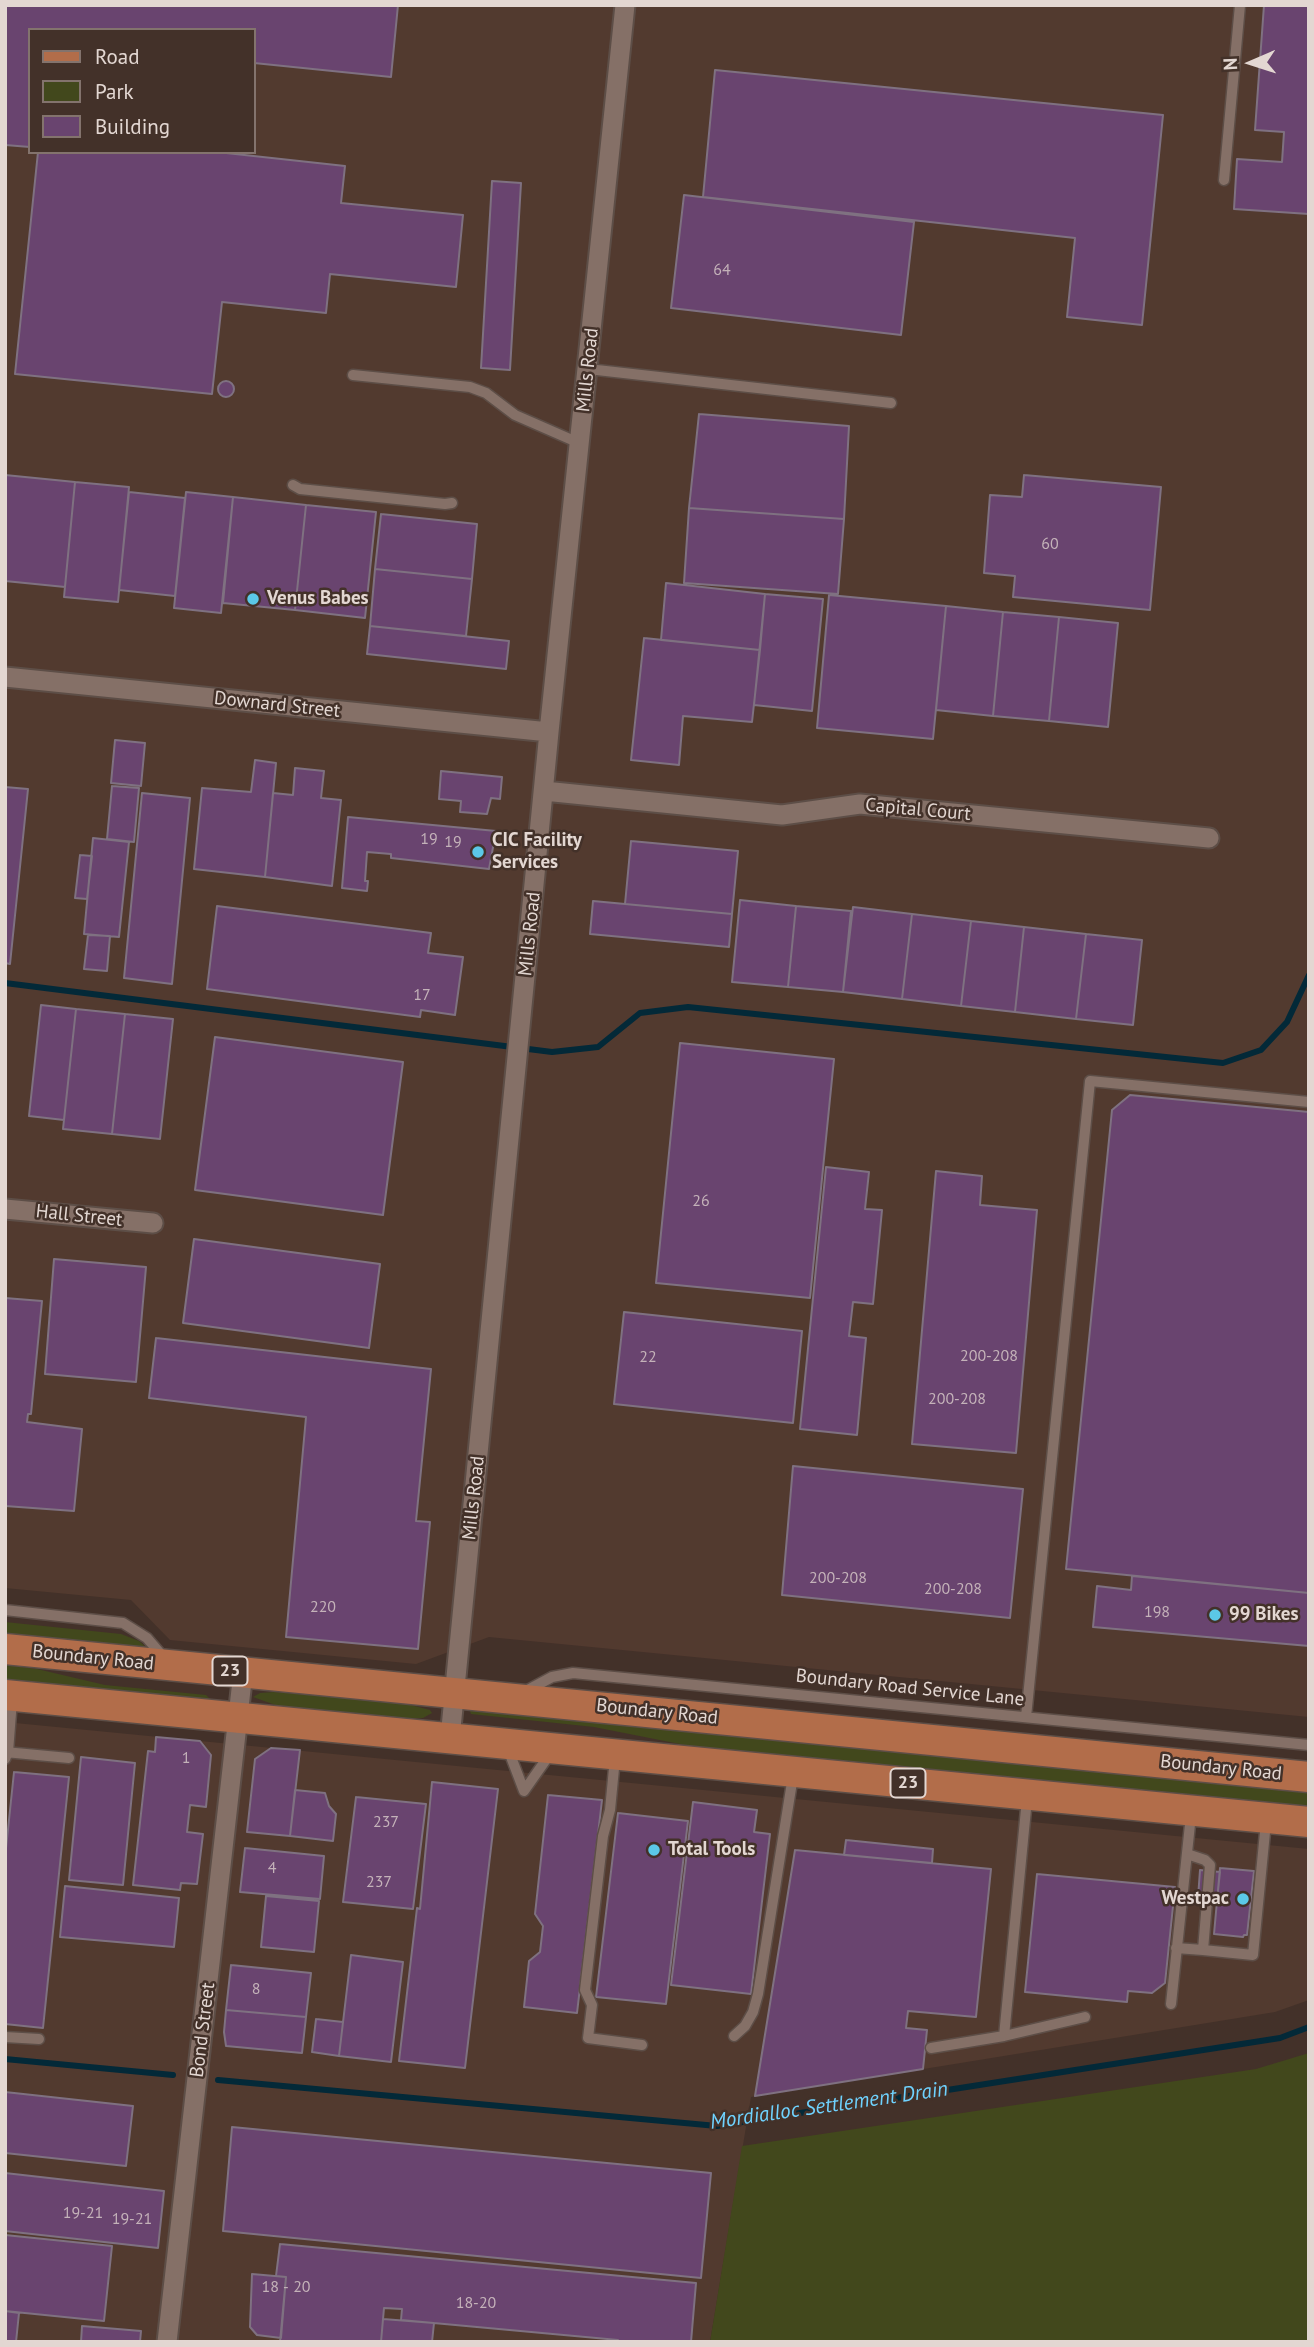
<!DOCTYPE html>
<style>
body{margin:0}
#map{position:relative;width:1314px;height:2347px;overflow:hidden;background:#433129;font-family:"PT Sans",sans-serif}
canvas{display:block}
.frame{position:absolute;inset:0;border:7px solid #e3d7d2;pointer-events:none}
.legend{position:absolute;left:28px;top:28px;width:228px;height:126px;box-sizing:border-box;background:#433129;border:2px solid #83736d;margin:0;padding:9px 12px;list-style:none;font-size:21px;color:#e3d7d2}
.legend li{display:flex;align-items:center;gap:14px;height:35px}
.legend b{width:35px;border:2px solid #83736d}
.north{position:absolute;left:1216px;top:28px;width:70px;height:70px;-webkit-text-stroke:5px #433129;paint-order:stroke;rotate:267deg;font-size:19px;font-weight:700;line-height:28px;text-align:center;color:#e3d7d2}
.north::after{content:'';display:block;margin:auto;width:24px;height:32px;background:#e3d7d2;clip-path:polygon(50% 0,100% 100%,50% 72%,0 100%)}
</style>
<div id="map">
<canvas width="1314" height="2347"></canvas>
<div class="frame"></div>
<ul class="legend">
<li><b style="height:9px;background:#b26d4a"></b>Road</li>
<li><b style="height:19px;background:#42481c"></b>Park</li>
<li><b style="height:19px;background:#69446f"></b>Building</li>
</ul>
<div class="north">N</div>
</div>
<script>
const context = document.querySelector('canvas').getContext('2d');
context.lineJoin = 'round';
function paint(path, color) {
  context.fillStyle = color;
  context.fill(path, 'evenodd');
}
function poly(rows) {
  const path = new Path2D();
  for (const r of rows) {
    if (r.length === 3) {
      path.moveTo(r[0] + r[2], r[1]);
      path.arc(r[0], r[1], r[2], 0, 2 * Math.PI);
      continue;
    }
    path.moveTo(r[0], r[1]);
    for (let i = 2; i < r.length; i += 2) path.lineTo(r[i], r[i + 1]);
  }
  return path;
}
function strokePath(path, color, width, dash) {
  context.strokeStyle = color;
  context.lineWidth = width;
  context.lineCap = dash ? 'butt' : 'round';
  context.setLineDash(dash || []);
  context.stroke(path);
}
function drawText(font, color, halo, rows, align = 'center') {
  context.font = font + ' "PT Sans",sans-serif';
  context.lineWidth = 5;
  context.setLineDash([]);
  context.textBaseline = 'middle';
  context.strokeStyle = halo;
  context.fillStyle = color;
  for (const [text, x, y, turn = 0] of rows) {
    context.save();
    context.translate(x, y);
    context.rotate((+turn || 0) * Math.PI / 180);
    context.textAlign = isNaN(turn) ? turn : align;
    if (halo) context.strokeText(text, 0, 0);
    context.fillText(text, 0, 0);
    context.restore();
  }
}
paint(poly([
 [5,5,1309,5,1309,1717,489,1637,416,1664,170,1640,131,1600,5,1588],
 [30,30,254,30,254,152,30,152],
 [5,1722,1309,1849,1309,2000,1275,2012,751,2097,710,2342,5,2342]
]), '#523a2f');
paint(poly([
 [5,1622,121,1634,139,1641,146,1647,5,1636],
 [5,1665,37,1669,105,1685,206,1695,210,1699,198,1700,5,1681],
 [274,1692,403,1703,430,1710,432,1713,423,1718,403,1719,281,1707,253,1697,260,1693],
 [473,1710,1309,1793,1309,1808,695,1747,594,1727,471,1714,470,1711],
 [1309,2053,1309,2342,710,2342,742,2146,1256,2069]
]), '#42481c');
strokePath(poly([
 [5,983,552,1052,598,1047,640,1013,688,1007,1223,1063,1261,1050,1287,1022,1309,975],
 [5,2059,173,2075],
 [218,2080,717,2126,1280,2038,1309,2027]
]), '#032938', 6);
const building = poly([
 [5,5,398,5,391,77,254,63,254,30,30,30,30,147,5,145,5,5],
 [1264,5,1309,5,1309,214,1234,209,1237,159,1282,162,1284,132,1255,130,1264,5],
 [715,70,1163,115,1142,325,1067,317,1075,238,703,197,715,70],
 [38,152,217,152,345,166,341,203,463,215,456,287,330,274,326,313,222,302,212,394,15,374,38,152],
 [492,181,521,183,510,370,481,368,492,181],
 [684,195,914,222,901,335,671,308,684,195],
 [226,389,8],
 [699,414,849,426,844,519,689,508,699,414],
 [5,475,75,482,65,587,5,581,5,475],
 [1024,475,1161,487,1150,610,1013,597,1015,576,984,573,990,495,1022,497,1024,475],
 [75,482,129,487,118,602,64,597,75,482],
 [129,492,185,498,175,596,119,590,129,492],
 [186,492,233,497,221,613,174,608,186,492],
 [233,497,306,505,295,610,223,603,233,497],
 [306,505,376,512,365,618,295,610,306,505],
 [689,508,844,519,838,594,684,583,689,508],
 [381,514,477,524,472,579,375,569,381,514],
 [375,569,472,579,466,636,370,626,375,569],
 [666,583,765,594,760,650,661,640,666,583],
 [765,594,823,599,812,711,754,705,765,594],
 [829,595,946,606,933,739,817,728,829,595],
 [946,606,1003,612,993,716,936,710,946,606],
 [1003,612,1059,617,1049,721,993,716,1003,612],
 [1059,617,1118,623,1108,727,1049,721,1059,617],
 [370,626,509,641,506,669,367,654,370,626],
 [644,638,760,650,752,722,683,716,679,765,631,760,644,638],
 [115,740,145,743,141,786,111,783,115,740],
 [255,760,276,763,265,877,194,869,202,788,251,792,255,760],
 [295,768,324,771,321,798,341,800,332,886,265,877,273,793,293,795,295,768],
 [441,771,502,777,500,799,491,798,487,814,460,812,461,801,439,799,441,771],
 [112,786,139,788,134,842,107,839,112,786],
 [5,787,28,789,10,964,5,963,5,787],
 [142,793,190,798,172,984,124,978,142,793],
 [348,817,496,831,489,869,391,858,391,854,367,852,365,881,368,881,367,891,342,888,348,817],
 [93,838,129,842,119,937,84,934,93,838],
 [631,841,738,851,732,914,625,904,631,841],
 [80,855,92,856,87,899,75,898,80,855],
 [740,900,796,906,788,987,732,982,740,900],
 [593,901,732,914,729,947,590,934,593,901],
 [217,906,431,933,428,953,463,957,455,1015,421,1010,420,1017,207,989,217,906],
 [796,906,851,911,843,992,788,987,796,906],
 [853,907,912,914,902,999,843,992,853,907],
 [912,914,971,921,961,1006,902,999,912,914],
 [971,921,1024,927,1015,1012,961,1006,971,921],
 [1024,927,1086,934,1076,1019,1015,1012,1024,927],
 [1086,934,1142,940,1133,1025,1076,1019,1086,934],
 [88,935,110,936,107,971,84,969,88,935],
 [41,1005,76,1009,64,1120,29,1116,41,1005],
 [76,1009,125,1014,112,1134,63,1129,76,1009],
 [125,1014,173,1019,160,1139,112,1134,125,1014],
 [215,1037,403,1062,383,1215,195,1190,215,1037],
 [680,1043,834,1059,810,1298,656,1283,680,1043],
 [1130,1095,1309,1112,1309,1593,1066,1569,1112,1110,1130,1095],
 [826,1167,869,1172,865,1209,882,1210,873,1304,853,1302,849,1336,866,1338,857,1435,800,1429,826,1167],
 [936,1171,982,1176,980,1205,1037,1210,1016,1453,912,1444,936,1171],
 [194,1239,380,1264,369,1348,183,1323,194,1239],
 [54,1259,146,1267,136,1382,45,1374,54,1259],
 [5,1298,42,1301,31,1414,28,1414,27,1422,82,1429,74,1511,5,1506,5,1298],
 [624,1312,802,1331,793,1423,614,1404,624,1312],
 [156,1338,431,1369,416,1521,430,1522,418,1649,286,1637,306,1417,149,1398,156,1338],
 [793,1466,1023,1489,1010,1618,782,1595,793,1466],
 [1132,1576,1309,1593,1309,1646,1093,1627,1097,1586,1131,1590,1132,1576],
 [156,1737,200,1741,211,1755,206,1807,190,1805,187,1832,203,1834,197,1884,181,1883,180,1890,133,1885,148,1751,155,1752,156,1737],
 [271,1748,300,1750,290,1836,247,1832,255,1759,271,1748],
 [81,1757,135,1763,123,1885,69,1880,81,1757],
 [14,1772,69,1777,43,2028,5,2024,5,1858,14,1772],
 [432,1782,498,1789,465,2068,399,2061,417,1908,420,1909,432,1782],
 [295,1790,325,1793,329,1806,336,1814,333,1841,290,1836,295,1790],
 [548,1795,602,1800,577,2013,524,2007,529,1961,540,1952,543,1926,535,1914,548,1795],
 [356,1797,426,1804,413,1909,343,1902,356,1797],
 [693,1802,757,1810,754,1832,770,1834,751,1994,671,1985,693,1802],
 [618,1813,688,1821,666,2004,596,1997,618,1813],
 [846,1840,933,1849,932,1863,844,1855,846,1840],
 [245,1848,324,1856,320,1899,240,1892,245,1848],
 [795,1850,991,1869,976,2017,908,2011,906,2028,927,2030,923,2069,755,2096,795,1850],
 [1220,1868,1254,1871,1247,1935,1244,1935,1243,1937,1214,1934,1220,1868],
 [1200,1870,1220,1872,1217,1900,1198,1898,1200,1870],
 [1037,1874,1175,1887,1165,1983,1152,1993,1128,1991,1127,2002,1025,1992,1037,1874],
 [65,1886,179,1898,174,1947,60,1937,65,1886],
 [266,1896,319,1901,314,1952,261,1947,266,1896],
 [351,1955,403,1962,391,2062,339,2056,351,1955],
 [231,1965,311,1973,306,2017,226,2010,231,1965],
 [226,2010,306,2017,302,2053,226,2046,224,2032,226,2010],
 [316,2019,343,2022,339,2056,312,2052,316,2019],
 [5,2092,133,2106,126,2166,5,2153,5,2092],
 [232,2127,711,2173,701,2278,223,2231,232,2127],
 [5,2173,164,2191,158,2248,5,2231,5,2173],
 [5,2235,112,2246,104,2321,5,2311,5,2235],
 [280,2244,696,2283,691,2342,618,2342,618,2340,401,2320,402,2309,384,2308,381,2342,280,2342,286,2277,276,2276,280,2244],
 [252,2274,286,2277,281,2338,257,2335,250,2327,252,2274],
 [5,2311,19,2313,16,2342,5,2342,5,2311],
 [383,2319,434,2323,432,2342,381,2342,383,2319],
 [82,2326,141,2331,140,2342,81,2342,82,2326]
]);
paint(building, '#69446f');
strokePath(building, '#7f7181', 2);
const service = poly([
 [1224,180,1240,5],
 [588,369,891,403],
 [353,375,470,387,486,393,515,415,579,443],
 [293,485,300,489,445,504,452,503],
 [5,1610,123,1623,147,1638,165,1659],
 [526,1691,552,1677,573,1673,1309,1745],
 [1026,1717,1090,1081,1309,1102],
 [508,1749,524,1791],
 [5,1752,69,1758],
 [615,1758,610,1810,603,1836,585,1990,592,2005,588,2038,642,2045],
 [5,1759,8,1752,12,1700],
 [524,1791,550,1754],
 [1027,1799,1004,2036,1085,2017],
 [1187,1854,1205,1860,1210,1865,1203,1950,1253,1955,1266,1822],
 [1176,1948,1203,1950],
 [1171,2004,1191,1815],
 [734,2036,745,2026,753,2012,758,1994,793,1776],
 [5,2037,39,2039],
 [931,2048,1004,2036]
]);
const minor = poly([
 [5,677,549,732],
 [544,791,782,815,860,804,1209,838],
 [5,1209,153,1223],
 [450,1738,549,732,625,5],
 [167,2342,243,1672]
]);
const primary = poly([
 [5,1649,1309,1777],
 [5,1695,1309,1822]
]);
strokePath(service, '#5d4e47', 13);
strokePath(minor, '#5d4e47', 23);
strokePath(primary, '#5d4e47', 33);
strokePath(service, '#857067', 10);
strokePath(minor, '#857067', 19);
strokePath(primary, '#b26d4a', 30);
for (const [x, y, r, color] of [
 [253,599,7,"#5bc8e7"],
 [478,852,7,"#5bc8e7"],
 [1215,1615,7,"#5bc8e7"],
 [654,1850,7,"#5bc8e7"],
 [1243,1899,7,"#5bc8e7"]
]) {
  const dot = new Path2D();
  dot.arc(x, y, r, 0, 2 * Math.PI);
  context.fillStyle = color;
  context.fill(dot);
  strokePath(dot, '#433129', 2.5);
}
drawText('16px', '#c4b2b9', null, [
 ["64",722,270],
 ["60",1050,544],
 ["19",429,839],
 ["19",453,842],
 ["17",422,995],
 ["26",701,1201],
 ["200-208",989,1356],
 ["22",648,1357],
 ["200-208",957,1399],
 ["200-208",838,1578],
 ["200-208",953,1589],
 ["220",323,1607],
 ["198",1157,1612],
 ["1",186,1758],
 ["237",386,1822],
 ["4",272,1868],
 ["237",379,1882],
 ["8",256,1989],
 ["19-21",83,2213],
 ["19-21",132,2219],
 ["18 - 20",286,2287],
 ["18-20",476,2303]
]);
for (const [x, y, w] of [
 [230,1671,35],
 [908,1783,35]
]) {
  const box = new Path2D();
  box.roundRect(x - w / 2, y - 14.5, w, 29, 5);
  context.fillStyle = '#433129';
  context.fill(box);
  strokePath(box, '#e3d7d2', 2);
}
drawText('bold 18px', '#e3d7d2', null, [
 ["23",230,1671],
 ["23",908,1783]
]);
drawText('19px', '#e3d7d2', '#433129', [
 ["Mills Road",588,370,-84],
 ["Downard Street",277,705,6],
 ["Capital Court",918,810,5],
 ["Mills Road",530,934,-84],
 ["Hall Street",79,1216,6],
 ["Mills Road",474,1498,-84],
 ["Boundary Road",93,1658,6],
 ["Boundary Road Service Lane",910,1688,6],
 ["Boundary Road",657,1712,6],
 ["Boundary Road",1221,1768,6],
 ["Bond Street",203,2030,-83]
]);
drawText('bold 19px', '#e3d7d2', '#433129', [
 ["Venus Babes",267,599],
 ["CIC Facility",492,841],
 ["Services",492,863],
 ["99 Bikes",1229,1615],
 ["Total Tools",668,1850],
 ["Westpac",1229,1899,"right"]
], 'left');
drawText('italic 21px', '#6fd2fe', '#433129', [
 ["Mordialloc Settlement Drain",829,2106,-8]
]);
</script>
